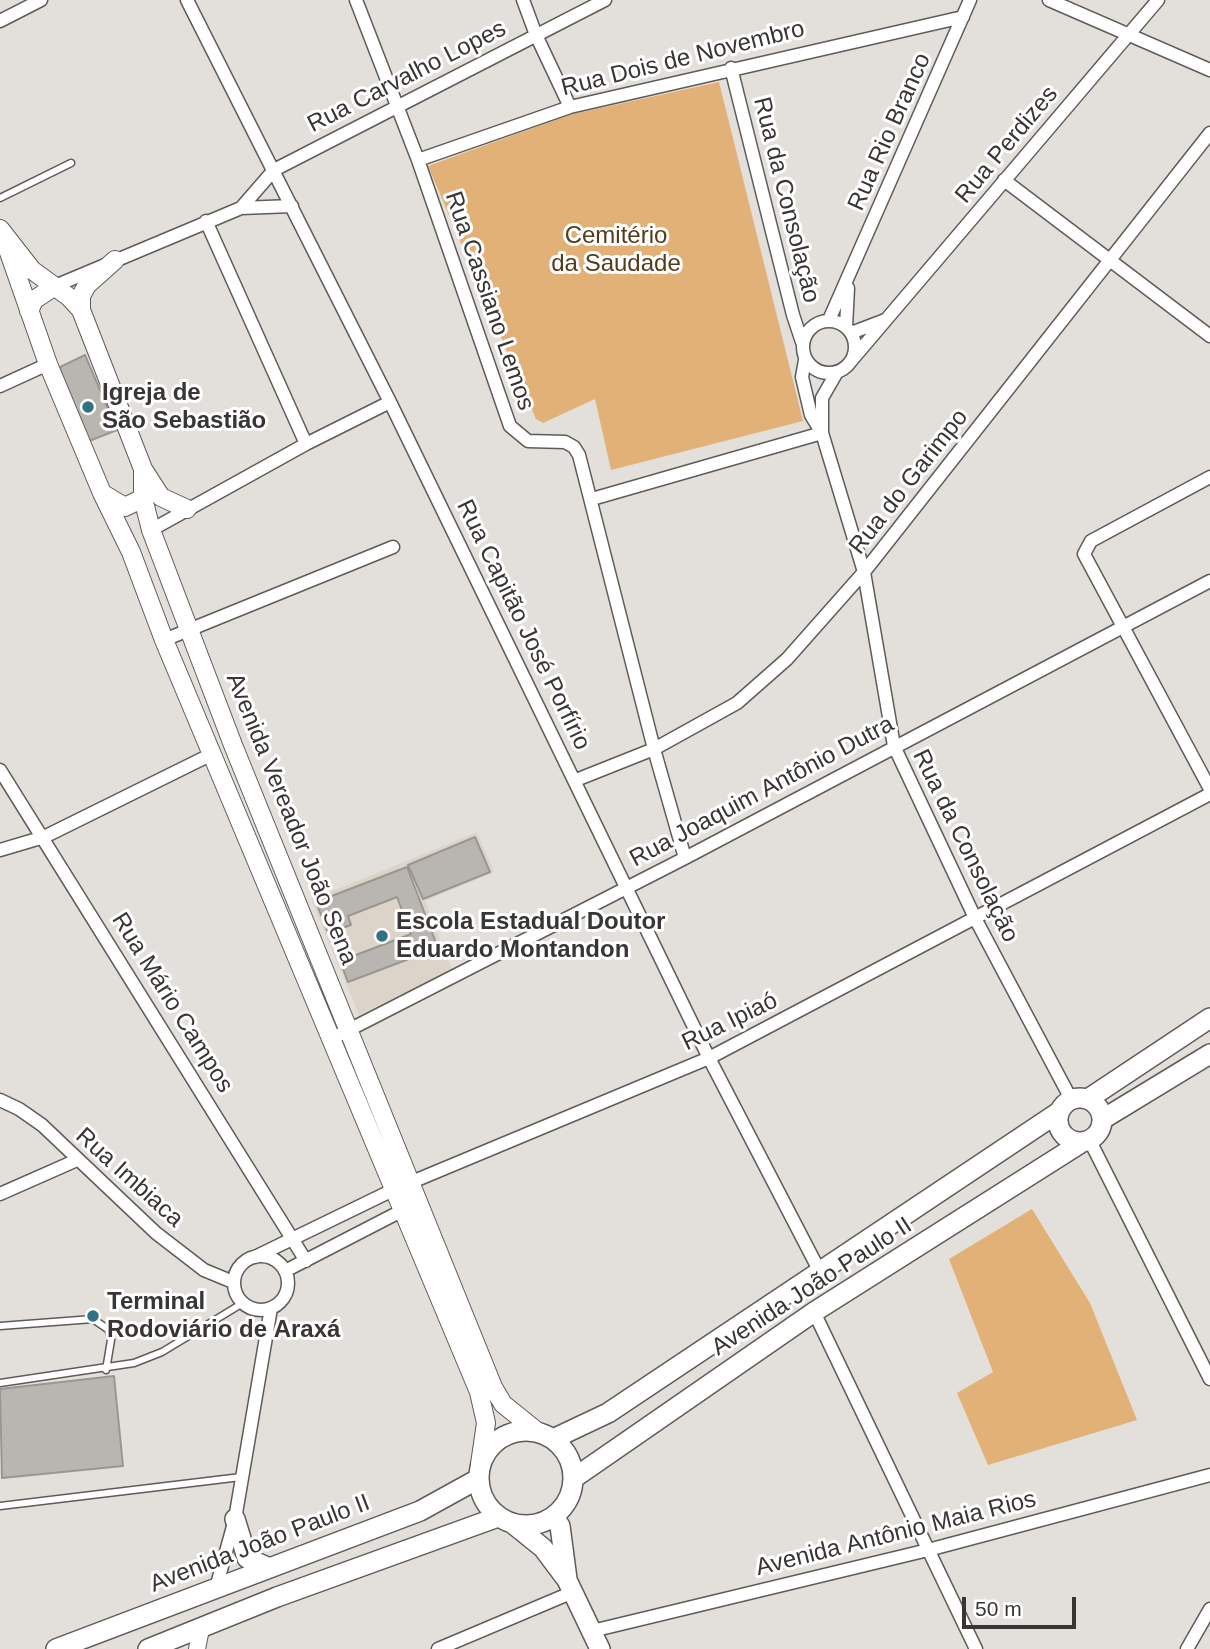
<!DOCTYPE html>
<meta charset="utf-8">
<style>
body{margin:0}
#map{position:relative;width:1210px;height:1649px;overflow:hidden;background:#e3e0db;font-family:Arial,sans-serif}
canvas{display:block}
.scale{position:absolute;left:962px;top:1597px;width:114px;height:32px;box-sizing:border-box;border:4px solid #373634;border-top:0;padding-left:9px;font-size:21px;line-height:24px;white-space:nowrap;color:#373634;-webkit-text-stroke:5px #fff;paint-order:stroke}
</style>
<div id="map">
<canvas width="1210" height="1649"></canvas>
<div class="scale">50 m</div>
</div>
<script>
const context = document.querySelector('canvas').getContext('2d');
context.lineJoin = 'round';
function paint(path, color) {
  context.fillStyle = color;
  context.fill(path, 'evenodd');
}
function poly(rows) {
  const path = new Path2D();
  for (const r of rows) {
    if (r.length === 3) {
      path.moveTo(r[0] + r[2], r[1]);
      path.arc(r[0], r[1], r[2], 0, 2 * Math.PI);
      continue;
    }
    path.moveTo(r[0], r[1]);
    for (let i = 2; i < r.length; i += 2) path.lineTo(r[i], r[i + 1]);
  }
  return path;
}
function strokePath(path, color, width, dash) {
  context.strokeStyle = color;
  context.lineWidth = width;
  context.lineCap = dash ? 'butt' : 'round';
  context.setLineDash(dash || []);
  context.stroke(path);
}
function drawText(font, color, halo, rows, align = 'center') {
  context.font = font + ' Arial,sans-serif';
  context.lineWidth = 6;
  context.setLineDash([]);
  context.textBaseline = 'middle';
  context.strokeStyle = halo;
  context.fillStyle = color;
  for (const [text, x, y, turn = 0] of rows) {
    context.save();
    context.translate(x, y);
    context.rotate((+turn || 0) * Math.PI / 180);
    context.textAlign = isNaN(turn) ? turn : align;
    if (halo) context.strokeText(text, 0, 0);
    context.fillText(text, 0, 0);
    context.restore();
  }
}
paint(poly([
 [477,832,494,872,425,901,452,970,359,1015,311,900]
]), '#ddd4c9');
paint(poly([
 [719,82,803,421,611,470,595,399,543,423,536,419,428,166,569,115],
 [1032,1209,1090,1303,1137,1420,988,1465,957,1393,993,1372,949,1259]
]), '#e1b177');
const building = poly([
 [85,355,117,430,89,441,56,369,85,355],
 [475,837,490,872,423,899,408,865,475,837],
 [407,867,438,948,348,982,340,961,411,934,397,897,348,916,351,925,328,933,316,902,407,867],
 [114,1376,123,1466,2,1478,0,1389,114,1376]
]);
paint(building, '#b9b5b1');
strokePath(building, '#9a9793', 2);
const service = poly([
 [0,198,71,163],
 [0,1326,93,1319,109,1330,111,1340,106,1370],
 [0,1383,134,1363,162,1352,243,1303],
 [0,1506,241,1477]
]);
const minor = poly([
 [187,0,390,402,709,1058,819,1270],
 [356,0,418,160,510,426,528,441,565,442,574,447,579,455,654,749,685,858],
 [523,0,536,35,570,107],
 [1049,0,1210,70],
 [0,21,41,0],
 [731,68,793,315,802,342],
 [418,160,570,107,963,17],
 [1004,180,1210,336],
 [241,208,274,170,605,0],
 [206,221,306,444],
 [55,286,241,208,292,206],
 [829,320,970,0],
 [829,347,26],
 [846,327,848,288],
 [851,333,885,320],
 [805,360,802,377,811,415,822,433,864,572,894,746,976,920,1071,1099],
 [851,361,1158,0],
 [0,386,48,364],
 [822,432,822,398,837,372],
 [1210,477,1091,541,1084,554,1210,789],
 [592,499,822,433],
 [151,530,306,444,390,402],
 [164,640,393,547],
 [0,770,306,1261],
 [576,780,654,749,737,703,787,659,864,572,1210,133],
 [0,850,44,837,212,754],
 [333,1038,685,858,1210,581],
 [0,1100,19,1109,42,1125,156,1233,204,1270,233,1282],
 [1090,1141,1210,1379],
 [0,1194,77,1160],
 [261,1283,27],
 [255,1257,395,1189,709,1058,1210,794],
 [285,1271,409,1207],
 [814,1312,976,1649],
 [216,1588,235,1519,271,1308],
 [592,1631,928,1550,1210,1475],
 [438,1649,573,1592],
 [1187,1649,1210,1609]
]);
const tertiary = poly([
 [197,1649,201,1629]
]);
const secondary = poly([
 [0,229,32,270,69,297,81,310,143,469,143,498,151,530,233,745,493,1387,503,1404,539,1433],
 [5,241,48,364,102,493,131,552,164,640,479,1392,486,1423,480,1464],
 [81,310,81,296,87,285,115,260],
 [29,311,34,300,55,286],
 [143,469,161,497,187,509],
 [105,495,125,507,143,498]
]);
const primary = poly([
 [1080,1120,22],
 [1088,1099,1210,1018],
 [1103,1119,1210,1054],
 [526,1478,47],
 [553,1439,608,1413,1059,1112],
 [574,1478,814,1312,1081,1143],
 [554,1517,560,1526,567,1579],
 [235,1519,247,1558,267,1567],
 [512,1523,543,1548,567,1580,600,1649],
 [56,1649,420,1511,478,1479],
 [148,1649,277,1597,498,1517]
]);
strokePath(service, '#5f5b58', 9);
strokePath(minor, '#5f5b58', 15);
strokePath(tertiary, '#5f5b58', 18);
strokePath(secondary, '#5f5b58', 20);
strokePath(primary, '#5f5b58', 22);
strokePath(service, '#fff', 6);
strokePath(minor, '#fff', 12);
strokePath(tertiary, '#fff', 16);
strokePath(secondary, '#fff', 18);
strokePath(primary, '#fff', 19);
for (const [x, y, r, color] of [
 [88,407,7,"#307184"],
 [382,936,7,"#307184"],
 [93,1316,7,"#307184"]
]) {
  const dot = new Path2D();
  dot.arc(x, y, r, 0, 2 * Math.PI);
  context.fillStyle = color;
  context.fill(dot);
  strokePath(dot, '#fff', 2.5);
}
drawText('24px', '#373634', '#fff', [
 ["Rua Dois de Novembro",683,59,-14],
 ["Rua Carvalho Lopes",407,77,-27],
 ["Rua Rio Branco",890,132,-66],
 ["Rua Perdizes",1007,145,-50],
 ["Rua da Consolação",786,200,76],
 ["Rua Cassiano Lemos",489,301,71],
 ["Rua do Garimpo",909,482,-52],
 ["Rua Capitão José Porfírio",523,625,64],
 ["Rua Joaquim Antônio Dutra",762,792,-28],
 ["Avenida Vereador João Sena",291,819,68],
 ["Rua da Consolação",965,846,64],
 ["Rua Mário Campos",172,1003,58],
 ["Rua Ipiaó",730,1022,-26],
 ["Rua Imbiaca",129,1178,42],
 ["Avenida João Paulo II",812,1287,-33],
 ["Avenida Antônio Maia Rios",896,1534,-14],
 ["Avenida João Paulo II",260,1544,-21]
]);
drawText('24px', '#553b1a', '#fff', [
 ["Cemitério",616,236],
 ["da Saudade",616,264]
]);
drawText('bold 24px', '#373634', '#fff', [
 ["Igreja de",102,393],
 ["São Sebastião",102,421],
 ["Escola Estadual Doutor",396,922],
 ["Eduardo Montandon",396,950],
 ["Terminal",107,1302],
 ["Rodoviário de Araxá",107,1330]
], 'left');
</script>
